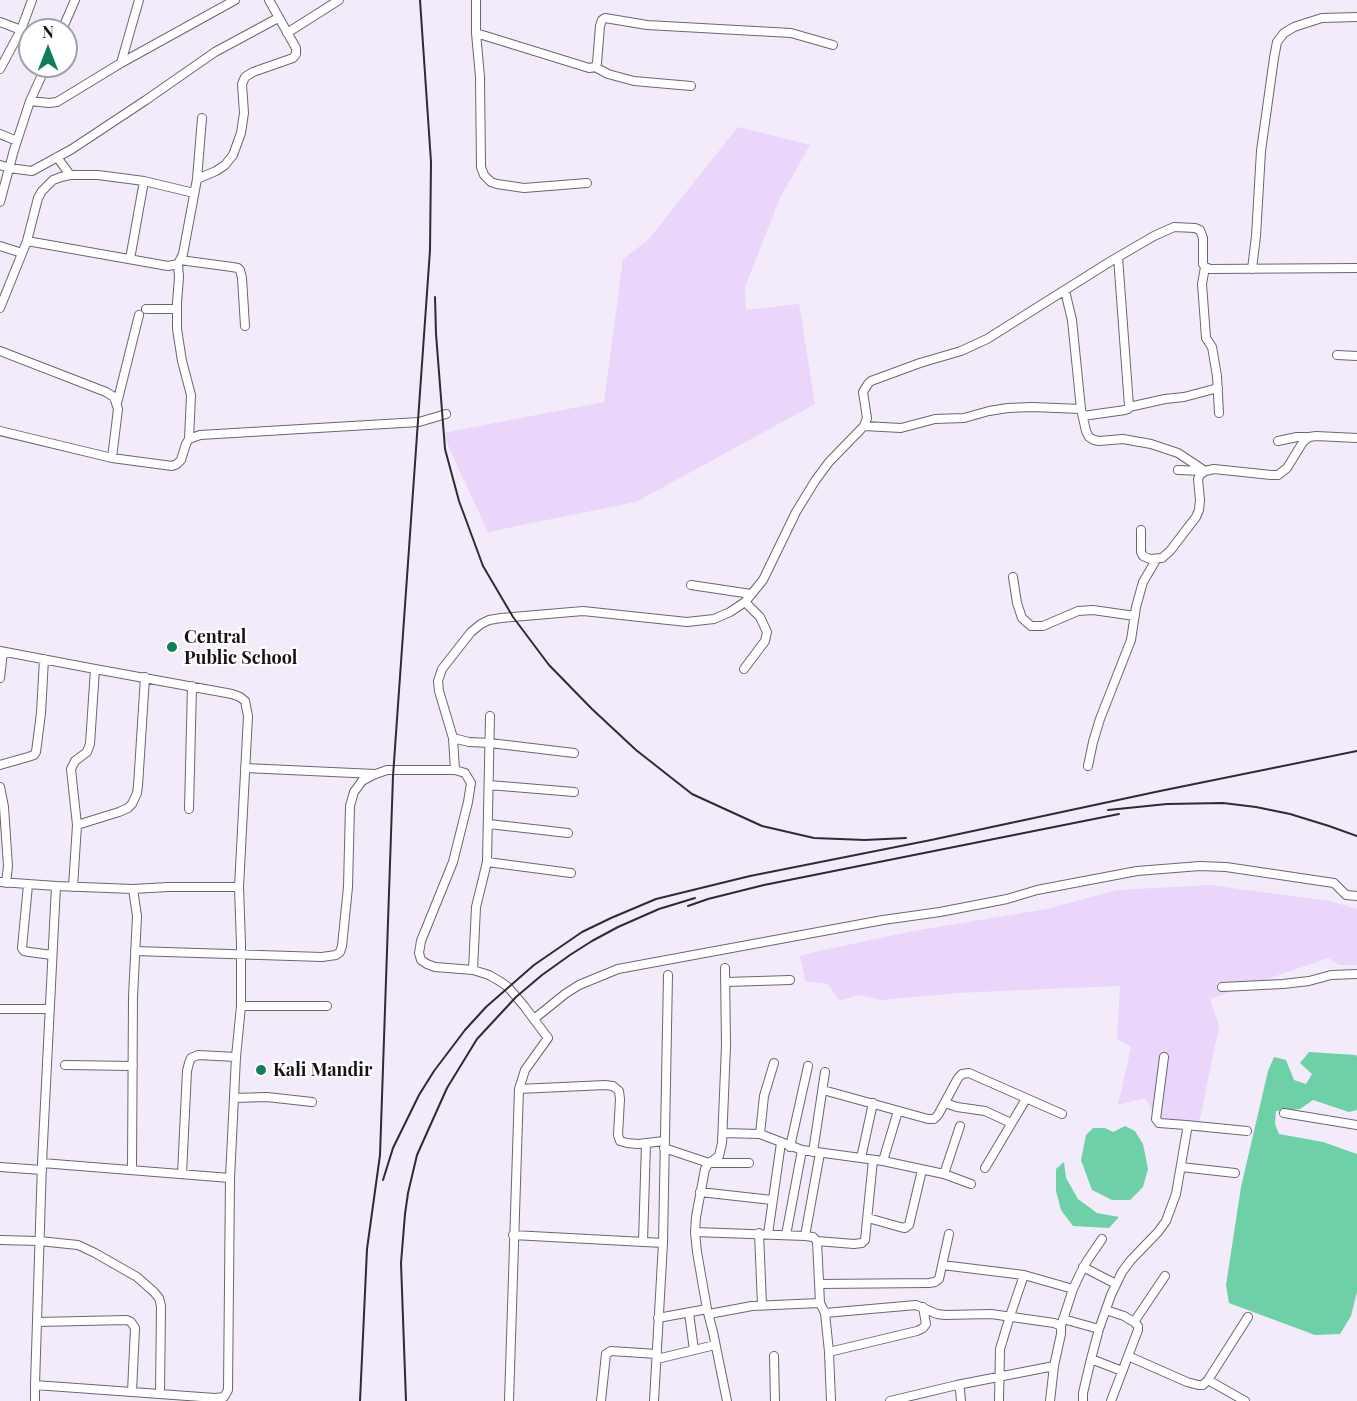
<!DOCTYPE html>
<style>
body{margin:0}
#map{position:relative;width:1357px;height:1401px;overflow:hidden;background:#f3ebfa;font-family:"Playfair Display",serif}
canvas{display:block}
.north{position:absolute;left:18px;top:18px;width:60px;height:60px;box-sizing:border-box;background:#fff;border:2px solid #a2a1a3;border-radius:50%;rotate:0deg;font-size:16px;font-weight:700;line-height:24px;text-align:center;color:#161318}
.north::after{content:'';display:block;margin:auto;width:21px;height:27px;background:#117e5a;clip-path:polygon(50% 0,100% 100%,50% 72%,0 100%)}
</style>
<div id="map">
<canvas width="1357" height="1401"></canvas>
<div class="north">N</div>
</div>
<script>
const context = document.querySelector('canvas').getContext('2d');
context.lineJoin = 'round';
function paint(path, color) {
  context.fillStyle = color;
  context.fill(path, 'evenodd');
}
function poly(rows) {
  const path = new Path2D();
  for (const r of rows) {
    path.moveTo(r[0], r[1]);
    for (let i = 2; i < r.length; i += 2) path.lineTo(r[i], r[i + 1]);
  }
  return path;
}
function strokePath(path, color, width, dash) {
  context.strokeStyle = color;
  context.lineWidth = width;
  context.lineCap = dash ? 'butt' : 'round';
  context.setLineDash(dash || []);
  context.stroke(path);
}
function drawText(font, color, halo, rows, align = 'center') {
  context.font = font + ' "Playfair Display",serif';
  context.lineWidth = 4.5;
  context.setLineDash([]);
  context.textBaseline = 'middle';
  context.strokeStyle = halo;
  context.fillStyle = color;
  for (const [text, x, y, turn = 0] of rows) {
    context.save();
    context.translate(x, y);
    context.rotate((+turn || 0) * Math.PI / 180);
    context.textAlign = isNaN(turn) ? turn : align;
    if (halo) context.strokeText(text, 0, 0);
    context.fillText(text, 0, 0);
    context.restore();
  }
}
paint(poly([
 [738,127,810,145,780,198,745,287,746,310,799,304,815,404,636,502,488,532,454,459,443,433,604,402,623,259,648,240],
 [1210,885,1330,901,1357,909,1357,965,1339,965,1328,958,1210,999,1219,1026,1199,1124,1157,1119,1145,1098,1118,1105,1131,1047,1117,1039,1120,986,1068,988,959,993,882,1000,858,995,839,1001,828,984,805,981,800,956,818,951,919,930,1047,909,1117,890]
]), '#ead6fa');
paint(poly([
 [1309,1052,1356,1055,1357,1057,1357,1110,1349,1112,1313,1100,1300,1109,1276,1111,1275,1124,1279,1134,1323,1142,1357,1154,1357,1292,1351,1316,1340,1334,1315,1335,1229,1303,1226,1285,1241,1187,1268,1071,1274,1057,1286,1060,1294,1080,1306,1084,1312,1074,1300,1063],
 [1125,1126,1135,1131,1143,1144,1148,1169,1143,1187,1130,1200,1112,1200,1092,1190,1081,1160,1086,1135,1093,1128,1105,1128,1113,1132],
 [1064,1162,1066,1178,1078,1199,1097,1213,1119,1217,1109,1228,1073,1226,1061,1210,1056,1191,1056,1169]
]), '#6dd0a6');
const minor = poly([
 [476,0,476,33,480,77,481,167,484,175,491,182,497,184,524,188,587,183],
 [0,22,21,30],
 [62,30,75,0],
 [287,33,339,0],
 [476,33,589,68,595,67,597,63,600,26,602,20,605,18,647,25,791,33,833,45],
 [121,63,139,0],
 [595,67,608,74,634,81,691,86],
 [0,69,21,30,32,0],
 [30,101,49,103,57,102,121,63,235,0],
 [0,134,17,141],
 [57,157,70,175],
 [0,165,9,168,32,171,72,149,146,100,215,52,278,18],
 [197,179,216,171,225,165,233,155,241,133,244,113,242,84,245,77,253,72,293,58,296,54,296,48,269,0],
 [0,202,14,150,30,101,46,66],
 [27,241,168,266,178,264,183,254,197,179,202,118],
 [0,246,22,253],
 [130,259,144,181],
 [180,260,232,267,238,268,240,270,242,278,245,326],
 [178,264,179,277,177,303,177,329,182,361,191,395,189,439],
 [1205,267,1202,284,1205,324,1206,338,1212,347,1217,376,1219,413],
 [1252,269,1256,236,1261,151,1274,58,1277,42,1284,33,1294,27,1306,23,1322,18,1357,17],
 [1065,291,1072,320,1081,409,1086,431,1089,437,1094,440,1099,441,1123,439,1151,444,1178,453,1205,471],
 [0,308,27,241,38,198,42,191,53,180,61,177,70,175,98,175,144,181,194,193],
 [146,309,177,309],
 [0,351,106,392,114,397,118,409,112,458],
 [1337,355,1357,356],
 [117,403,139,315],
 [1129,407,1165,399,1184,397,1218,388],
 [1083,416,1125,410,1128,409,1129,406,1118,257],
 [864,426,901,428,935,419,964,418,989,411,1008,408,1032,407,1081,409],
 [0,431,112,458,172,466,177,464,181,460,186,444,189,439,200,435,419,422,446,414],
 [1278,441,1297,437,1309,437],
 [1178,470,1203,471],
 [1141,530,1141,552,1143,556,1150,559,1162,558,1170,551,1196,517,1199,510,1200,500,1198,479,1200,475,1205,471,1214,469,1271,475,1278,475,1287,468,1303,442,1309,437,1316,436,1357,438],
 [1013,577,1017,603,1022,618,1031,626,1043,626,1078,611,1093,610,1135,616],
 [691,585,751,594],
 [0,651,95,669,90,744,87,752,75,761,71,769,77,825,73,887],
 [95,669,232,694,240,697,245,701,248,716,239,887],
 [744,669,765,641,767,632,760,617,745,602],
 [0,678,3,652],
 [453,738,469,742,490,743,574,753],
 [0,765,28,757,34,755,36,752,41,713,44,659],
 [1088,766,1093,742,1100,719,1131,640,1136,607,1143,582,1156,560],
 [245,768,375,774],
 [455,770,465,773,471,783,468,802,453,862,421,941,419,953,421,960,427,964,435,967,473,970,489,975,501,982,508,987,524,1006,548,1038,525,1070,519,1089,509,1401],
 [489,785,574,792],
 [0,787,4,807,7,852,8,866,6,883],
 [189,809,192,686],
 [489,824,568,833],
 [77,825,119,812,128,808,132,804,137,793,138,786,145,677],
 [487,862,571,873],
 [0,882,56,886,42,1163,35,1385],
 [28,885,22,948,24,951,29,952,52,955],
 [135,951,322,957,336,955,340,952,342,946,348,887,350,806,354,792,362,781,373,775,387,770,455,770,453,738,439,691,438,681,442,669,471,632,481,624,489,620,501,618,583,611,687,622,714,619,730,612,745,602,763,580,796,512,815,481,829,462,864,426,867,418,863,392,868,384,871,381,920,363,961,351,987,339,1111,261,1154,236,1174,227,1195,228,1200,230,1203,238,1203,264,1205,267,1210,269,1357,268],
 [725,968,726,1046,722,1143,719,1156,709,1163,705,1169,696,1217,695,1232,697,1252,707,1309,713,1332,727,1401],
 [473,970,476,907,487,862,490,716],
 [726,982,790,980],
 [1222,987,1283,984,1309,981,1331,975,1357,974],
 [241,1006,327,1006],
 [0,1009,49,1009],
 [534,1019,565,994,579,985,618,969,883,920,940,912,1007,899,1037,890,1137,871,1200,866,1226,867,1334,883,1346,895,1357,896],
 [65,1065,133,1066],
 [519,1089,605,1085,613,1086,619,1091,620,1099,618,1135,620,1141,627,1143,638,1144,664,1141],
 [823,1090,928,1119,934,1119,938,1115,958,1078,962,1074,969,1073,1062,1114],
 [234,1098,267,1097,312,1102],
 [945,1103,957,1107,985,1111,1011,1123],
 [1284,1113,1357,1125],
 [1186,1125,1247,1131],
 [723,1133,760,1134,802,1150,883,1161,944,1174,971,1184],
 [760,1134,764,1096,774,1063],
 [790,1147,808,1066],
 [664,1148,709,1163,749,1163],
 [813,1152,825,1072],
 [861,1158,873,1103],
 [883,1161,898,1111],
 [42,1163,230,1178],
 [0,1167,42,1170],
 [1181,1167,1235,1173],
 [985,1168,1026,1099],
 [132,1169,133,997,137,916,133,889],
 [182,1174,187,1071,189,1063,191,1058,198,1055,236,1057],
 [944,1174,960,1126],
 [700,1192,772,1200],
 [868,1218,900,1227,905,1228,909,1225,922,1170],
 [695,1232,805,1236,813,1237,817,1241,820,1303,825,1313,829,1352,831,1401],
 [759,1233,762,1305],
 [768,1234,781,1143],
 [513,1235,663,1243],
 [786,1235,802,1150],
 [805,1236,820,1153],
 [0,1240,39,1241,78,1245,95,1253,137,1277,154,1292,159,1298,161,1306,160,1394],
 [817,1241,854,1244,862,1243,865,1240,873,1160],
 [643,1242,646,1143],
 [942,1265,1024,1275,1073,1289],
 [1083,1267,1116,1284],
 [819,1284,929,1283,935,1282,939,1279,949,1234],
 [1106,1310,1124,1316,1134,1322,1138,1326,1138,1330,1111,1401],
 [689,1313,694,1350],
 [825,1313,916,1305,937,1314,945,1315,991,1314,1054,1323,1061,1326,1061,1334,1054,1366,1050,1401],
 [709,1314,752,1306,820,1303],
 [658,1318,707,1309],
 [1063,1319,1099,1329],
 [37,1322,127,1320,131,1322,135,1328,132,1392],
 [1134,1322,1165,1276],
 [1061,1326,1073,1289,1080,1274,1087,1261,1102,1239],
 [829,1352,917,1331,923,1328,926,1324,923,1307],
 [774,1356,775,1401],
 [1128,1356,1187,1382,1198,1385,1203,1385,1208,1380,1248,1317],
 [657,1359,715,1345],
 [1091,1359,1122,1371],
 [1208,1380,1245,1401],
 [957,1385,1054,1366],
 [35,1401,35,1385,215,1398,224,1397,228,1390,230,1178,236,1057,241,1006,241,944,239,887,168,887,133,889,56,886],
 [601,1401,606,1354,611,1351,657,1354],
 [654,1401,663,1243,668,975],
 [890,1401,957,1385,960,1390,961,1401],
 [999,1401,1000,1349,1010,1316,1024,1275],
 [1083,1401,1083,1393,1091,1359,1099,1329,1111,1295,1122,1272,1131,1260,1158,1232,1166,1221,1176,1194,1187,1130,1186,1125,1159,1123,1156,1119,1164,1057]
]);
strokePath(minor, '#6c6572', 10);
strokePath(minor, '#fff', 8);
strokePath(poly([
 [435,297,436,334,445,449,459,501,483,566,513,617,549,665,592,709,636,750,692,794,762,826,814,838,865,840,906,838],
 [1108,810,1167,804,1223,803,1256,807,1290,814,1329,826,1357,836],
 [688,906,708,899,764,885,1119,814],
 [383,1180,393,1148,419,1095,434,1071,465,1030,486,1007,534,965,582,932,611,918,656,899,750,876,931,840,1160,791,1357,751],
 [360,1401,367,1249,380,1155,393,776,430,250,431,162,420,0],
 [406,1401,401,1263,405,1214,408,1193,417,1155,447,1088,477,1039,516,997,542,975,570,955,592,941,618,927,659,909,695,898]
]), '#2f2b32', 2);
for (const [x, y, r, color] of [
 [172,647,6,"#117e5a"],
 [261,1070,6,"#117e5a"]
]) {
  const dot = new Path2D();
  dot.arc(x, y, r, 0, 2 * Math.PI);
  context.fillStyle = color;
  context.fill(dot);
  strokePath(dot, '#fff', 2);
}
drawText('bold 18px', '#161318', '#fff', [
 ["Central",184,637],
 ["Public School",184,658],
 ["Kali Mandir",273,1070]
], 'left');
</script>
